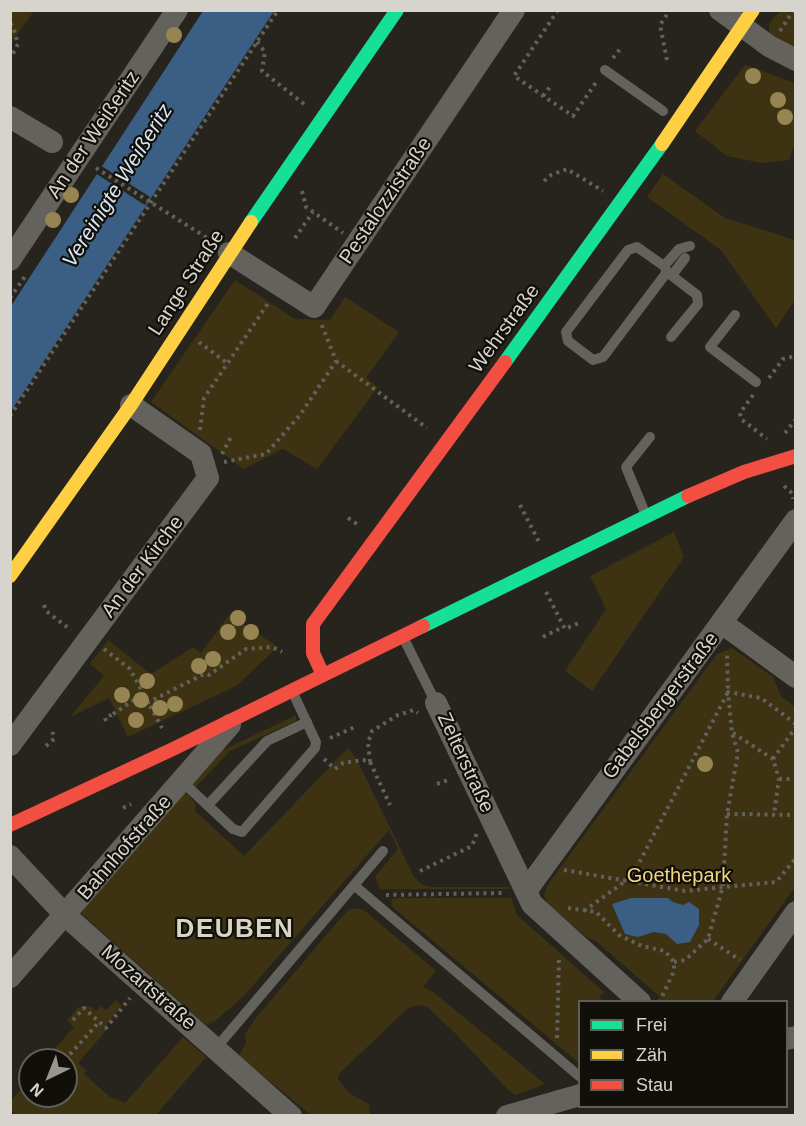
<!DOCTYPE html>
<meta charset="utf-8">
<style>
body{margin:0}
#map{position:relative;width:806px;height:1126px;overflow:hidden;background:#26241d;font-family:Helvetica,sans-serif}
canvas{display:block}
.frame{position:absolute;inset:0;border:12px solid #d6d4cc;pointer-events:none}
.legend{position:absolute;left:578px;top:1000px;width:210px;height:108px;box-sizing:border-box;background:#100f09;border:2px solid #5f5e57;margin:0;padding:8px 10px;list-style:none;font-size:18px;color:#d6d4cc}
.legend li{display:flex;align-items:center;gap:12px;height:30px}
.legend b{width:30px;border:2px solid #5f5e57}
.north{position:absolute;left:18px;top:1048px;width:60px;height:60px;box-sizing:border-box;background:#100f09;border:2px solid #5f5e57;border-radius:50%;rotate:223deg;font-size:16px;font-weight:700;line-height:24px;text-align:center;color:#d6d4cc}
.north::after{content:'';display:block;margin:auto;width:21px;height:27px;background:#98968f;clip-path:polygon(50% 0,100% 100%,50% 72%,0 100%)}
</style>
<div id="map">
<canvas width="806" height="1126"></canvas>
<div class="frame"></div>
<ul class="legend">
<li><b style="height:8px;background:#16e098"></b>Frei</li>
<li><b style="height:8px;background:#ffcf43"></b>Zäh</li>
<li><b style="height:8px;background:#f24e42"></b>Stau</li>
</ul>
<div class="north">N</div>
</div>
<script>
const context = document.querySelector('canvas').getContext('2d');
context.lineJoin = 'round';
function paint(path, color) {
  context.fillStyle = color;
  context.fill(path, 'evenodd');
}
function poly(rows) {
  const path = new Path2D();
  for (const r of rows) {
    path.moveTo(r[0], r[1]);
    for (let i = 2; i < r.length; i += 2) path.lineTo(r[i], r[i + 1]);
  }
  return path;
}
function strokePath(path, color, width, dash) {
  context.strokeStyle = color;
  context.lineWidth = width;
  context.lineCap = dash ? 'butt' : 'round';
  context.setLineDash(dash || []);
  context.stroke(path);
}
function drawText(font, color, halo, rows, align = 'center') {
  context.font = font + ' Helvetica,sans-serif';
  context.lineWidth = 4.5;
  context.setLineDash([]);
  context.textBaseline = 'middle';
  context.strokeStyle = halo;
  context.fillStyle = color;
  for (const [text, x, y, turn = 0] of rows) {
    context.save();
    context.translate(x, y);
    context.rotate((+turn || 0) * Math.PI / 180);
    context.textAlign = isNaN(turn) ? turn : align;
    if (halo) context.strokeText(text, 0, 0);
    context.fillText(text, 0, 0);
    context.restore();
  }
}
paint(poly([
 [11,10,34,11,11,43,10,11],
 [780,11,795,13,795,51,777,42,769,32,769,24],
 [745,65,795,83,795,144,789,160,762,163,727,156,695,131],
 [663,174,725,218,795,240,795,300,776,328,721,250,647,197],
 [235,280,295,319,330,320,345,297,399,332,366,378,378,387,317,469,283,449,244,469,151,402],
 [674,532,684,557,592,691,565,671,606,609,590,576],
 [229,615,278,647,236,686,128,737,109,698,70,717,104,676,90,664,108,640,151,674,193,647,201,653],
 [732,648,773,677,781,696,795,707,795,887,713,1001,661,1001,659,996,596,941,588,938,548,904,544,895,547,886,717,654],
 [296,715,296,721,230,751,195,788,191,785,221,751],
 [348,748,358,762,414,877,421,884,430,887,510,887,510,889,380,889,375,877,398,849,389,830,242,998,215,1021,206,1025,82,914,83,910,185,792,196,804,195,811,244,856],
 [398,898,511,898,517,915,604,992,599,998,604,1001,580,1002,579,1063,395,909,391,905,392,899],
 [356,908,364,910,436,971,423,987,432,991,545,1084,516,1095,507,1089,455,1033,427,1007,419,1005,408,1008,340,1073,338,1079,349,1093,369,1104,370,1115,311,1115,239,1056,246,1043,245,1035,254,1020,339,920,348,910],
 [116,1000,122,1006,103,1029,106,1031,78,1063,87,1071,84,1074,110,1097,125,1103,183,1037,206,1057,156,1115,16,1115,11,1110,11,1101,30,1078,30,1096,66,1096,66,1060,45,1060,74,1027,67,1020,79,1007,90,1006,96,1011,101,1006,106,1010]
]), '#3d3313');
paint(poly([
 [203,11,274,11,11,411,11,306],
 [631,898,668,898,673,902,683,905,689,902,699,909,699,925,690,942,677,944,666,934,654,932,638,937,625,934,612,904]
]), '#3a5e84');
paint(poly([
 [100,165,150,197,145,205,95,173]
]), '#26241d');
strokePath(poly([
 [558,10,514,76,573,116,597,81],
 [10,24,13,26,18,44,10,59],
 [780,31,793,11],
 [257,42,265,52,262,71,304,104],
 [613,58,620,49],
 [667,60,660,25,670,10],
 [543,96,552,84],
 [96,168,209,239],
 [544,181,551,175,567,169,603,191],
 [302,191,306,207,343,233],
 [295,238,313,212],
 [10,298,26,275],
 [199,342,227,363],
 [336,361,427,428],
 [769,378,783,359,796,356],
 [753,395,740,413,741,419,767,439],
 [10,416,278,10],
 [200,430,204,398,269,302],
 [785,433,796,419],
 [222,454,231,437],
 [224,462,266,454,300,415,336,361,321,323],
 [784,486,792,493,793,499],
 [520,505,539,542],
 [348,518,357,524],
 [546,592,565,629,581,622],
 [44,605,46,611,71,630],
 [543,637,563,627],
 [104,649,130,669,162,728],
 [147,703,204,674,209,675,246,649,272,647,282,652],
 [113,714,143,694],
 [106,721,105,718,113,714,114,717],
 [733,733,773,759,779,779,774,814],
 [330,738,355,727],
 [46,746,54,739,52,729],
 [324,759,335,769,343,763,363,760,370,762,390,805],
 [773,759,796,727],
 [370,762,368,743,372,731,398,715,414,710,418,713],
 [779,779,796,779],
 [437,784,451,779],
 [123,808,131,804],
 [727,814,796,815],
 [564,870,685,891,776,882,796,858],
 [420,871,472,846,477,833],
 [386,895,505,893],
 [568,908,596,912,619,935,642,946,665,951,674,962,674,971,660,1001],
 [584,911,627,880,638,865,728,692,727,651],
 [708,939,740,960],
 [674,962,685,960,708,939,723,886,727,814,738,753,732,733,728,692,761,698,796,724],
 [73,1020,84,1008,106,1028,130,998],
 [557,1038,559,956],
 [65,1060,99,1022]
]), '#62615d', 4, [3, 4.5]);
strokePath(poly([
 [605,70,663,111],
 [664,266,679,249,690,246],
 [667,272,603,357,593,360,568,341,566,332,628,250,637,247,664,266,667,272,697,295,698,304,671,337],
 [673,274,685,258],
 [735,315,710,347,756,382],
 [645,513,626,467,650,437],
 [404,639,436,703],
 [180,785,188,787,233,829,242,832,315,748,316,742,293,693],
 [208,805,267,741,307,722],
 [355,886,579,1076],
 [216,1048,383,851]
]), '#64625d', 10);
strokePath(poly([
 [720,10,769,46,796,60],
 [10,117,52,142],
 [229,253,314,307,514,10],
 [10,260,177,10],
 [722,623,796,677],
 [436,703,532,904,640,1002],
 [10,745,208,478,201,454,131,405],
 [10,856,66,916,291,1116],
 [526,891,796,520],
 [10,977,230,725],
 [732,1002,796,912],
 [786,1039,796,1037],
 [507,1116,580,1095]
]), '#64625d', 22);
strokePath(poly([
 [251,222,397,10],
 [505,362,662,144],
 [423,626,688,496]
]), '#16e098', 14);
strokePath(poly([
 [662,144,753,10],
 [10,576,131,405,251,222]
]), '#ffcf43', 14);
strokePath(poly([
 [688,496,744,472,796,456],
 [323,675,313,653,313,624,505,362],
 [10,825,173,749,423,626]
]), '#f24e42', 14);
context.fillStyle = '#968552';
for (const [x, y] of [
 [174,35],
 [753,76],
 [778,100],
 [785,117],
 [71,195],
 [53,220],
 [238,618],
 [228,632],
 [251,632],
 [213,659],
 [199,666],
 [147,681],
 [122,695],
 [141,700],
 [175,704],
 [160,708],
 [136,720],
 [705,764]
]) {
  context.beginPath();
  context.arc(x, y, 8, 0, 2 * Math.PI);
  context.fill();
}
drawText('20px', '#d6d4cc', '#100f09', [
 ["An der Weißeritz",94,135,-56],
 ["Pestalozzistraße",386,201,-56],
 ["Lange Straße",187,283,-57],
 ["Wehrstraße",505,329,-54],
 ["An der Kirche",143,567,-53],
 ["Gabelsbergerstraße",661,706,-53],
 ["Zelterstraße",465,763,65],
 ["Bahnhofstraße",125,848,-49],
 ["Mozartstraße",148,988,41]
]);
drawText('20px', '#f2d47d', '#100f09', [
 ["Goethepark",679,876]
]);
drawText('italic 21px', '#d9e5f3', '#100f09', [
 ["Vereinigte Weißeritz",118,186,-58]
]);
context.letterSpacing = '1.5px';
drawText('bold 26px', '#dad4c4', '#100f09', [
 ["DEUBEN",235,930]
]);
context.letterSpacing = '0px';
</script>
